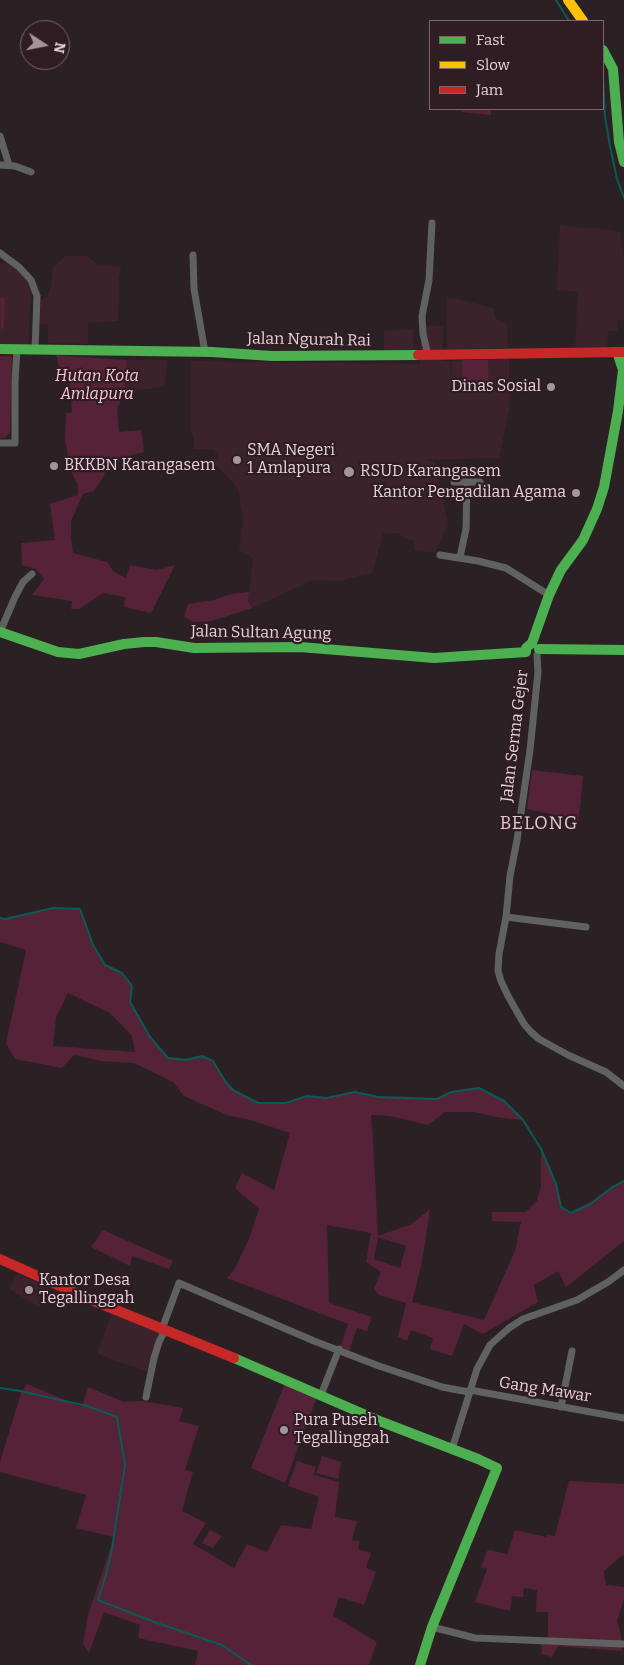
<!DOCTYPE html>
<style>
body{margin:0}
#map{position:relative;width:624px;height:1665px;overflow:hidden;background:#2b2124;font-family:Bitter,serif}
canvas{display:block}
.legend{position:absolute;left:429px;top:20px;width:175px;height:90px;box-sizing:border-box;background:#301c23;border:1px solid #78666b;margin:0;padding:6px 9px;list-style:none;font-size:15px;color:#e3d4d8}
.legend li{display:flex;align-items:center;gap:10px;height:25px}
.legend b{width:25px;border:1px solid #78666b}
.north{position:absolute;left:20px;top:20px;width:50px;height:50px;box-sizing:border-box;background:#301c23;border:1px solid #78666b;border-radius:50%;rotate:101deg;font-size:14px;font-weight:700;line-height:20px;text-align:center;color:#e3d4d8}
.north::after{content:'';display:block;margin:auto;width:18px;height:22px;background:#a39599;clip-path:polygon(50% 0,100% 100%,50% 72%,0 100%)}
</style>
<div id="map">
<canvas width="624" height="1665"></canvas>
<ul class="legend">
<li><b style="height:6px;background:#4caf50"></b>Fast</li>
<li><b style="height:6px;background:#ffc107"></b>Slow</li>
<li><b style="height:6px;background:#c62828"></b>Jam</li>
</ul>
<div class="north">N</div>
</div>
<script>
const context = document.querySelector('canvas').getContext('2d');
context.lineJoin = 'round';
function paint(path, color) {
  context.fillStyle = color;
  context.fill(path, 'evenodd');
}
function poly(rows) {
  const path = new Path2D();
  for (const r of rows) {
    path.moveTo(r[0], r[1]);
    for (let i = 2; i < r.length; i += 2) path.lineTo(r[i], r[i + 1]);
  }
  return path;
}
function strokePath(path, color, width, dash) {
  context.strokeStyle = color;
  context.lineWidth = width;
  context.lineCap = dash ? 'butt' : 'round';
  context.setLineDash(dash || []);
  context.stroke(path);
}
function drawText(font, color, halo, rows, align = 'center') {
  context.font = font + ' Bitter,serif';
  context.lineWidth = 4.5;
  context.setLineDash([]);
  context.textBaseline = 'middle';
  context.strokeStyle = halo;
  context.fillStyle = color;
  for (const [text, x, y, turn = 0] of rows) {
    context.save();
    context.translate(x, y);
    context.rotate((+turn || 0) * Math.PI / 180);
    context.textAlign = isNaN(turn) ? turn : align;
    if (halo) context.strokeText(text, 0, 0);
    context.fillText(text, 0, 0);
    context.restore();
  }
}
paint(poly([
 [560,224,581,228,597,228,620,232,624,258,624,320,618,320,617,331,608,331,607,348,575,347,578,292,557,290],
 [65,256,87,256,98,265,121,266,119,279,118,321,88,323,88,344,48,343,48,324,36,324,36,302,47,297,51,287,53,267],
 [8,262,22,272,29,283,31,292,28,346,0,345,0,264],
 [447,297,454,298,493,308,495,318,507,324,508,348,447,349],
 [421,325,443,326,442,361,450,361,453,395,451,361,509,359,510,407,499,458,425,460,435,462,448,524,435,553,414,550,415,541,406,539,398,533,383,534,372,573,339,581,313,580,252,608,248,601,253,558,239,550,243,520,239,493,236,486,213,462,218,456,214,450,194,449,194,439,191,431,191,361,420,364],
 [413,329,414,350,384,350,384,330],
 [126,360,167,360,165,386,125,393],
 [17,1274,49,1287,39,1307,9,1289],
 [112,1312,162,1330,148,1372,97,1354]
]), '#3b222b');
paint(poly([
 [462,109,491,109,491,115,462,112],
 [0,298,5,298,4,327,1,331],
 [56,355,126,360,125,393,117,409,119,432,141,430,144,452,107,462,104,476,94,491,83,494,71,521,71,538,73,553,107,562,113,571,126,578,130,565,157,570,175,565,151,613,124,607,125,597,103,593,79,609,71,609,72,601,32,595,44,579,36,569,22,565,21,543,55,540,50,504,78,495,78,485,72,473,65,441,66,413,72,413,71,395,69,382,62,381],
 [0,356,12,356,10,432,5,438,0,438],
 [462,360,488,360,489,384,481,384,481,380,469,380,469,385,462,385],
 [249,592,248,601,252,608,212,621,194,622,184,617,188,604,214,600,231,594],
 [532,770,583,776,579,820,527,809],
 [53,908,80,909,93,946,105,965,122,973,132,986,130,1002,150,1037,168,1058,186,1060,202,1056,213,1061,225,1081,233,1090,258,1103,286,1103,307,1096,326,1098,355,1092,378,1097,437,1099,451,1092,479,1088,504,1101,523,1120,496,1117,474,1112,445,1112,428,1125,390,1116,371,1115,373,1140,378,1236,412,1224,430,1209,422,1262,412,1302,484,1320,515,1251,521,1222,492,1221,492,1212,526,1212,537,1201,541,1186,541,1149,556,1184,561,1207,571,1213,590,1204,611,1188,624,1181,624,1241,566,1287,558,1271,534,1285,538,1302,483,1334,464,1324,452,1356,430,1349,433,1338,411,1330,407,1341,398,1337,406,1303,379,1295,374,1289,381,1272,366,1262,371,1233,327,1225,329,1303,372,1317,367,1331,357,1328,349,1351,340,1348,348,1324,227,1278,234,1270,248,1241,259,1209,235,1188,242,1173,274,1190,290,1133,247,1119,229,1116,184,1096,173,1082,134,1063,102,1061,74,1055,62,1068,15,1059,6,1043,26,950,0,942,0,918,5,919],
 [68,993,110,1013,132,1036,135,1052,53,1046,56,1017],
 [378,1237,406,1246,400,1268,374,1259],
 [103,1230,173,1261,169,1269,132,1256,130,1266,91,1247],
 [285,1383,317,1397,285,1483,251,1468],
 [27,1384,82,1407,88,1387,124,1402,143,1401,183,1408,179,1421,199,1426,185,1470,193,1472,182,1511,206,1523,193,1544,234,1568,247,1544,267,1552,281,1525,311,1529,319,1497,288,1486,297,1461,316,1467,314,1475,339,1482,335,1517,357,1521,352,1540,360,1541,358,1549,371,1553,366,1568,376,1572,364,1605,339,1597,333,1616,377,1642,369,1665,195,1665,198,1651,138,1638,140,1625,104,1612,89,1653,83,1643,88,1615,114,1537,76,1528,86,1495,0,1472,0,1462,21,1393],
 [322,1456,341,1462,338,1479,316,1473],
 [569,1481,624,1484,624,1555,621,1556,604,1571,606,1585,624,1587,624,1599,617,1621,621,1635,622,1651,558,1646,552,1657,542,1654,541,1644,548,1641,548,1612,536,1612,537,1590,524,1588,523,1597,512,1596,510,1611,475,1602,487,1569,481,1567,487,1551,490,1550,507,1554,506,1558,515,1530,546,1537,547,1535,555,1536],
 [210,1530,222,1536,213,1548,202,1543]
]), '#562237');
strokePath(poly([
 [556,0,569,21],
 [603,77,605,117,610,146,617,179,624,198],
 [0,918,5,919,53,908,80,909,93,945,105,965,122,973,132,986,130,1002,150,1037,168,1058,186,1060,202,1056,213,1061,225,1081,233,1090,258,1103,286,1103,307,1096,326,1098,355,1092,378,1097,437,1099,451,1092,479,1088,504,1101,523,1120,541,1149,556,1184,561,1207,571,1213,590,1204,611,1188,624,1181],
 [0,1388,20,1391,87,1406,117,1417,125,1465,111,1554,106,1575,98,1600,157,1623,222,1645,251,1665]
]), '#085b56', 2);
strokePath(poly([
 [0,136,9,165],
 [0,165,15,166,31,172],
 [0,253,19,267,31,280,37,296,35,350],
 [193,255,194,289,205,352],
 [428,355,423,334,422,316,429,280,432,223],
 [0,443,15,443,15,382,17,349],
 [454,482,480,482],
 [440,555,478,561,506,568,549,595],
 [460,557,466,529,467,482],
 [0,632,15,597,23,582,32,574],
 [537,655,538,672,530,750,517,840,510,876,506,917,499,954,498,971,501,981,508,996,524,1024,531,1032,539,1039,568,1055,606,1072,624,1086],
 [506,917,586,927],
 [162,1329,179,1283,314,1341,379,1366,442,1387,469,1392],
 [470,1390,624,1418],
 [321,1395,339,1349],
 [146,1397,154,1358,159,1342,165,1330],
 [561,1407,572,1351],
 [452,1449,477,1369,490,1345,509,1328,523,1319,577,1300,608,1282,624,1270],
 [432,1627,475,1638,624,1644]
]), '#606262', 7);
strokePath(poly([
 [603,50,613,69,619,142,624,162],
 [0,349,212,352,272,356,418,355],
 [0,632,58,652,79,654,124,644,144,642,156,642,194,648,300,647,434,658,526,652],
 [539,649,624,650],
 [526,652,526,648,532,643,549,595,561,570,583,540,597,509,604,487,618,411,623,370,617,352],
 [234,1358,382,1422,478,1459,497,1468,432,1627,420,1665]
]), '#4caf50', 10);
strokePath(poly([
 [568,0,583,21]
]), '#ffc107', 10);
strokePath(poly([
 [418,355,624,352],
 [0,1259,84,1297,234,1358]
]), '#c62828', 10);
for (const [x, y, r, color] of [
 [551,387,5,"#a39599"],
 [237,460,5,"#a39599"],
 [54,466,5,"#a39599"],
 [349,472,6,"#a39599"],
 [576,493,5,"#a39599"],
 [29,1290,5,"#a39599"],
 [284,1430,5,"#a39599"]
]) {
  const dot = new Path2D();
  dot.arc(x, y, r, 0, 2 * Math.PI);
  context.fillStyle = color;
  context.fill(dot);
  strokePath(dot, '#301c23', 2);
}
drawText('16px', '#e3d4d8', '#301c23', [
 ["Jalan Ngurah Rai",309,340,1],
 ["Jalan Sultan Agung",261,633,1],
 ["Jalan Serma Gejer",515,736,-83],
 ["Gang Mawar",545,1390,9]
]);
drawText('italic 16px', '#fbc6d7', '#301c23', [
 ["Hutan Kota",97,377],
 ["Amlapura",97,395]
]);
drawText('16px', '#e3d4d8', '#301c23', [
 ["Dinas Sosial",541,387,"right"],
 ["SMA Negeri",247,451],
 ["1 Amlapura",247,469],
 ["BKKBN Karangasem",64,466],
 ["RSUD Karangasem",360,472],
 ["Kantor Pengadilan Agama",566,493,"right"],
 ["Kantor Desa",39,1281],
 ["Tegallinggah",39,1299],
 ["Pura Puseh",294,1421],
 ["Tegallinggah",294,1439]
], 'left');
context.letterSpacing = '1px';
drawText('18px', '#e5c8d1', '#301c23', [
 ["BELONG",539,824]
]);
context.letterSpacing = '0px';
</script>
